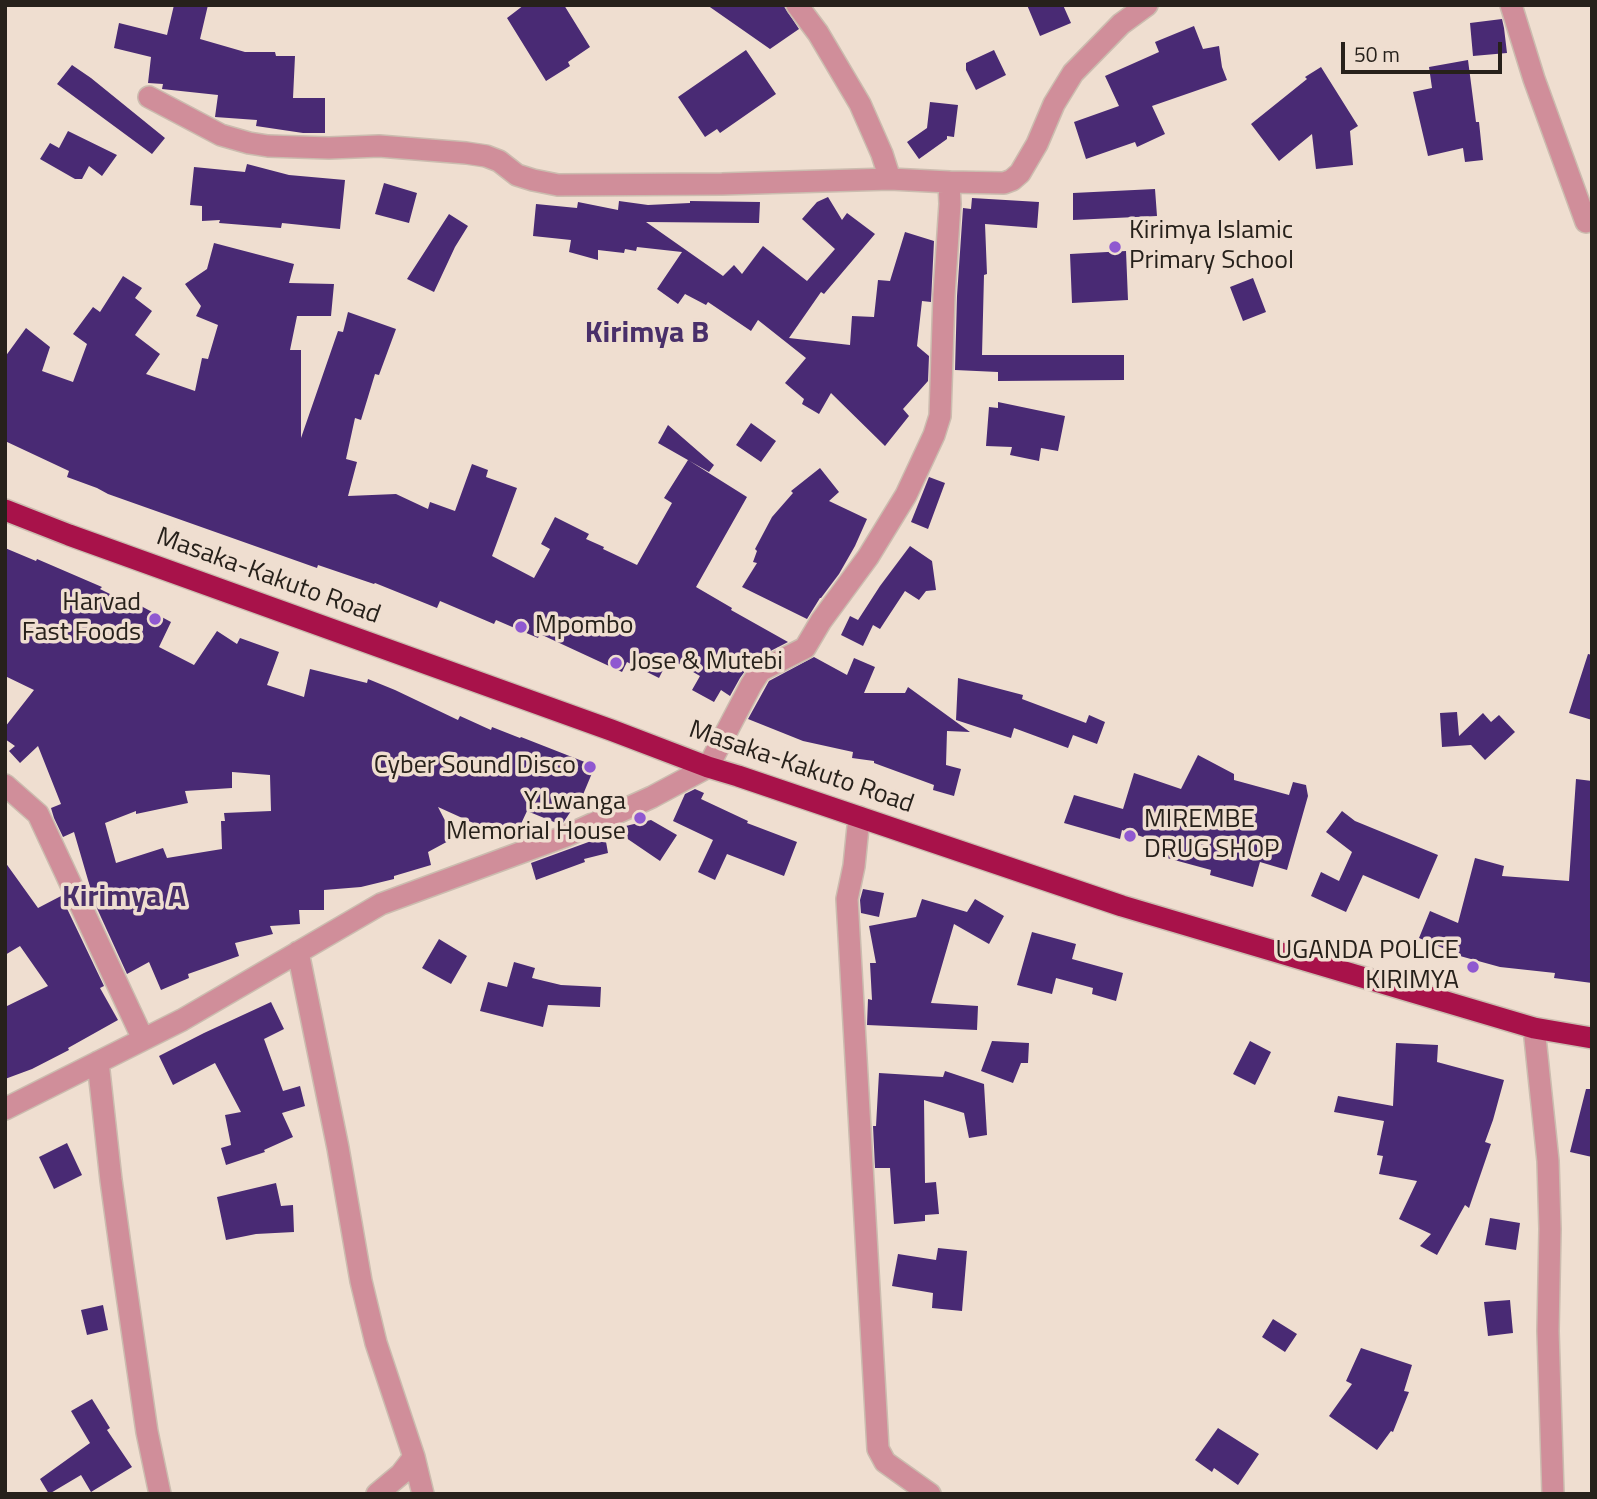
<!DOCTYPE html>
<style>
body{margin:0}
#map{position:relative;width:1597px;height:1499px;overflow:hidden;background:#efded0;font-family:"Titillium Web",sans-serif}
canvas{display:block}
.frame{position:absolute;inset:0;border:7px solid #27211b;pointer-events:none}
.scale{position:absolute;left:1341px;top:42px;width:161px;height:32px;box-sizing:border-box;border:4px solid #27211b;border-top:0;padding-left:9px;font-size:21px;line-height:24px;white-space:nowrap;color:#27211b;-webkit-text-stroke:5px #efded0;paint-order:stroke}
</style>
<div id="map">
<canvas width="1597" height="1499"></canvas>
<div class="frame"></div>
<div class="scale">50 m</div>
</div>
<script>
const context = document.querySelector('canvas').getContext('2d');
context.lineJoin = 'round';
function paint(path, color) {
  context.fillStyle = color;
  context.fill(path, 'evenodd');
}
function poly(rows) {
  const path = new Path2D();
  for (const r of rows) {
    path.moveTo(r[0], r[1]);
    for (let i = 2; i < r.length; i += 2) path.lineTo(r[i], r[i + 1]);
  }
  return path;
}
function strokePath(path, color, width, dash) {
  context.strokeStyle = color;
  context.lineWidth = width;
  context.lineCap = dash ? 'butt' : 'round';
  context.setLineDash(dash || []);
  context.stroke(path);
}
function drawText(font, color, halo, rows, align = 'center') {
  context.font = font + ' "Titillium Web",sans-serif';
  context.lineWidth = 7;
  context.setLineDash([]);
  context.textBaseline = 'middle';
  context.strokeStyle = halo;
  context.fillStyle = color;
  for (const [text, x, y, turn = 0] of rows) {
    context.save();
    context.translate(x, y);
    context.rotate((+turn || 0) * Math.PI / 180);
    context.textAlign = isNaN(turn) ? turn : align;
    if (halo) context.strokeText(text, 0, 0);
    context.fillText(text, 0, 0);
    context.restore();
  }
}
paint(poly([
 [174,5,208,5,200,39,245,52,275,52,276,56,295,56,293,98,325,98,325,133,303,133,256,126,257,120,215,117,218,95,162,89,163,84,148,83,151,57,114,48,119,23,167,35],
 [524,5,564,5,590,47,568,62,570,66,546,81,507,18],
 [707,5,783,5,799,29,770,49],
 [1027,5,1063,5,1071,23,1040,36],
 [1502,19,1504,28,1507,53,1473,56,1470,23],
 [1194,26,1203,49,1219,46,1222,67,1227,80,1152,106,1165,134,1137,147,1135,142,1086,159,1074,122,1119,106,1105,76,1159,52,1155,42],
 [746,50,776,94,720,133,717,129,705,137,678,97],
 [994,50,1006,75,976,90,966,70,966,63],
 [1468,60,1476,122,1479,122,1483,160,1465,162,1463,148,1428,156,1413,92,1432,88,1429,67],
 [72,65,91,78,165,138,152,154,57,84],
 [1321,67,1358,126,1350,131,1353,165,1316,169,1312,134,1279,161,1251,124,1307,79,1305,77],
 [930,102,958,105,954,137,947,136,947,139,919,159,907,142,927,128],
 [68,131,117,155,102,176,89,166,82,179,75,179,40,159,50,143,59,148],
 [247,164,289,175,345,180,340,229,282,223,281,228,219,223,220,220,202,221,202,206,190,205,194,167,245,172],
 [384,183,417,193,409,223,375,214],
 [1155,189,1157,216,1073,220,1073,193],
 [828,197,842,220,847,213,875,234,824,294,821,292,789,338,850,345,852,316,874,317,878,280,890,281,905,232,934,241,931,302,922,301,917,346,929,356,928,381,903,409,909,416,885,446,831,393,819,414,802,404,804,399,785,383,806,358,758,320,751,331,708,302,706,305,685,294,678,304,657,289,682,252,637,247,636,251,625,249,624,253,598,250,598,260,569,252,571,240,533,236,536,204,577,208,578,202,618,210,619,201,648,205,690,203,690,201,760,202,759,223,646,222,723,276,734,265,742,274,763,246,807,281,835,249,802,219,817,202],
 [972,198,1039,202,1037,228,985,224,987,274,984,275,982,355,1124,355,1124,380,998,381,998,372,955,370,957,296,963,208,971,209],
 [449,214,468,226,455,247,434,292,407,279],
 [214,243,294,264,289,283,334,284,331,316,297,316,290,350,301,350,301,438,338,331,343,332,348,312,396,329,379,375,375,374,361,420,355,418,346,459,357,462,348,496,396,494,428,509,430,502,455,511,472,464,488,470,486,477,517,488,492,556,534,578,550,549,541,544,555,517,589,534,586,539,604,547,603,549,637,565,672,503,664,498,688,460,747,497,696,587,732,608,731,610,788,642,753,660,740,678,730,696,721,690,714,702,692,690,700,676,669,658,659,678,627,662,622,672,540,634,538,638,496,620,494,624,440,601,437,608,375,583,374,584,318,565,317,568,108,494,97,488,67,477,69,471,5,441,5,357,26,328,50,347,42,371,73,382,87,344,73,334,93,307,100,312,123,276,142,288,135,298,152,311,135,335,160,354,146,374,195,391,202,358,208,359,218,325,196,316,201,306,185,284,207,269],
 [1126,251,1128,300,1072,303,1070,254],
 [1253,278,1266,312,1243,321,1230,287],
 [998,402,1065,416,1058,451,1041,448,1039,461,1010,455,1012,447,986,446,989,407,998,408],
 [751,423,776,441,761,462,736,445],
 [668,425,714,465,709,472,658,443],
 [820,468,839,492,829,501,867,519,855,546,839,574,821,598,820,598,807,619,742,587,757,563,753,562,757,551,755,549,772,517,793,493,791,491],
 [929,477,945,483,928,529,911,522],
 [910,546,932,561,936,590,926,591,919,600,905,591,880,629,873,625,863,646,841,635,850,616,858,620,880,586],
 [5,548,36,561,37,559,102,587,100,589,140,609,141,606,171,622,159,647,194,665,217,631,237,644,240,638,279,652,267,685,304,697,310,669,367,683,368,679,395,690,458,720,460,716,491,730,492,727,520,738,521,737,595,766,582,797,581,796,563,823,559,824,527,811,513,841,438,807,454,838,428,852,431,865,394,876,394,879,361,887,324,890,324,910,299,910,300,924,270,926,273,934,235,943,239,956,188,974,189,978,161,990,149,962,127,974,95,904,74,832,63,837,54,818,51,808,61,804,38,746,20,763,9,751,15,746,5,739,5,727,34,690,5,676],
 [232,772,270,775,271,811,224,813,225,821,221,821,222,849,167,858,163,848,116,863,105,823,136,811,136,814,188,803,185,791,232,788],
 [1588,654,1592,655,1592,720,1569,713],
 [814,657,847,675,854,658,875,667,864,693,905,693,908,687,970,732,947,731,946,765,961,769,954,796,933,790,934,785,874,763,874,761,852,758,853,752,803,741,748,719,769,681],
 [958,678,1023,695,1022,699,1086,723,1089,715,1105,722,1097,744,1073,735,1068,748,1014,728,1011,738,956,720],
 [1457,712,1459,736,1483,713,1491,722,1499,715,1515,732,1485,760,1471,745,1442,747,1440,713],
 [1198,755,1234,774,1234,780,1289,795,1293,782,1306,785,1308,796,1287,870,1260,862,1253,887,1210,875,1211,870,1167,858,1170,846,1122,830,1120,839,1064,823,1074,795,1123,809,1134,773,1181,789],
 [1576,779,1592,781,1592,983,1554,978,1555,973,1500,967,1449,953,1450,951,1419,938,1430,911,1458,923,1475,858,1504,866,1502,876,1569,881],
 [695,789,704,793,701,799,748,821,747,823,797,842,784,876,727,854,715,880,698,872,713,840,673,821,685,794],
 [1342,811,1355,821,1438,855,1419,899,1363,875,1346,912,1311,896,1321,872,1339,881,1352,852,1326,832],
 [651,820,677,835,660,861,613,829],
 [605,836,608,853,584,859,585,862,536,880,531,863],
 [5,862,38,908,61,896,104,986,100,988,118,1020,68,1048,69,1050,32,1069,5,1079,5,1007,48,986,20,946,5,955],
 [863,889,884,893,879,917,861,913,860,900],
 [922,899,967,912,975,899,1004,916,989,944,954,924,931,1003,978,1006,977,1030,867,1025,868,999,872,1000,870,963,876,963,869,926,916,917],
 [1032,932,1076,944,1072,959,1123,973,1116,1001,1092,994,1093,988,1056,978,1052,994,1017,985],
 [439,939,467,956,451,984,422,968],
 [514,962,535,968,532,978,561,985,601,987,600,1007,548,1005,543,1027,480,1011,488,982,507,987],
 [271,1002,284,1029,264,1039,283,1091,300,1086,305,1106,282,1113,293,1137,264,1150,265,1152,226,1165,221,1148,231,1145,225,1115,241,1112,215,1063,173,1085,159,1056,204,1033],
 [992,1041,1029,1043,1028,1063,1021,1063,1013,1083,981,1071],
 [1250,1041,1271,1052,1255,1085,1233,1074],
 [1396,1043,1438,1045,1437,1062,1504,1080,1493,1120,1485,1142,1491,1144,1469,1208,1465,1205,1437,1255,1420,1246,1431,1234,1399,1219,1417,1181,1379,1174,1383,1156,1377,1155,1384,1121,1334,1112,1338,1096,1393,1106],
 [945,1071,984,1084,987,1135,969,1138,964,1113,924,1100,925,1183,936,1182,939,1214,925,1215,925,1221,894,1224,890,1168,875,1168,873,1126,876,1126,879,1073,943,1077],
 [1586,1089,1592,1089,1592,1157,1570,1152],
 [67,1143,82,1175,54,1189,39,1157],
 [276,1183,281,1206,293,1205,294,1232,256,1234,226,1240,217,1197],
 [1490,1218,1520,1223,1516,1250,1485,1245],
 [938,1248,967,1251,962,1311,932,1308,933,1293,892,1286,898,1254,936,1260],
 [1510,1300,1513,1333,1488,1336,1484,1302],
 [103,1305,108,1330,87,1335,81,1310],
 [1273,1319,1297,1334,1285,1352,1262,1337],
 [1361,1348,1412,1365,1404,1391,1409,1392,1393,1432,1391,1431,1377,1450,1329,1416,1352,1384,1346,1381],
 [92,1399,110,1428,107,1430,132,1467,91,1492,81,1475,49,1494,40,1479,90,1443,71,1411],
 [1218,1428,1259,1454,1238,1485,1214,1468,1212,1472,1195,1460]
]), '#492a74');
const street = poly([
 [797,5,818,33,860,104,882,154,890,179],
 [1511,5,1534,79,1586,222],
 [149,97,221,135,249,143,268,146,329,148,379,146,466,153,486,156,499,161,517,175,533,180,558,185,722,184,890,179,949,182],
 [5,785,38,814,143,1039],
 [859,817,854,866,847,899,878,1449,885,1462,930,1494],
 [298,952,338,1148,361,1281,376,1343,414,1457,423,1494],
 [1534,1028,1548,1161,1550,1229,1548,1331,1553,1494],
 [98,1062,111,1180,122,1260,147,1432,160,1494],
 [5,1109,182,1020,381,904,566,836,652,797,708,767,751,685,760,671,805,648,821,621,868,557,906,495,934,435,940,416,944,295,950,204,949,182,1004,183,1012,180,1020,173,1037,144,1054,104,1073,73,1121,24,1147,5],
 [377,1494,401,1474,414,1457]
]);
const highway = poly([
 [5,510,69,535,611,730,708,767,738,776,1122,906,1534,1028,1592,1038]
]);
strokePath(street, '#cbbcaf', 24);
strokePath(highway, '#cbbcaf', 24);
strokePath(street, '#d08e9a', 21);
strokePath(highway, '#a8124a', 21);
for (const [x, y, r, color] of [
 [1115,247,7,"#8f58d0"],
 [155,619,7,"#8f58d0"],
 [521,627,7,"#8f58d0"],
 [616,663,7,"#8f58d0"],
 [590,767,7,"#8f58d0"],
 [640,818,7,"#8f58d0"],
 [1130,836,7,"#8f58d0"],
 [1473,967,7,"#8f58d0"]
]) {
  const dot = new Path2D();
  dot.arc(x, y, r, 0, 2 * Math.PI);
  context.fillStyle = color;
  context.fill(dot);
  strokePath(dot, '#efded0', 2.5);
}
drawText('26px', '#27211b', '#efded0', [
 ["Kirimya Islamic",1129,232],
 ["Primary School",1129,262],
 ["Harvad",141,604,"right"],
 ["Fast Foods",141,634,"right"],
 ["Mpombo",535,627],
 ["Jose & Mutebi",630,663],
 ["Cyber Sound Disco",576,767,"right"],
 ["Y.Lwanga",626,803,"right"],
 ["Memorial House",626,833,"right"],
 ["MIREMBE",1144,821],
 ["DRUG SHOP",1144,851],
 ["UGANDA POLICE",1459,952,"right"],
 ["KIRIMYA",1459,982,"right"]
], 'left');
drawText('26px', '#27211b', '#efded0', [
 ["Masaka-Kakuto Road",268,577,20],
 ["Masaka-Kakuto Road",801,768,19]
]);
drawText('bold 30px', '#492f6a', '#efded0', [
 ["Kirimya B",647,335],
 ["Kirimya A",124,899]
]);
</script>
